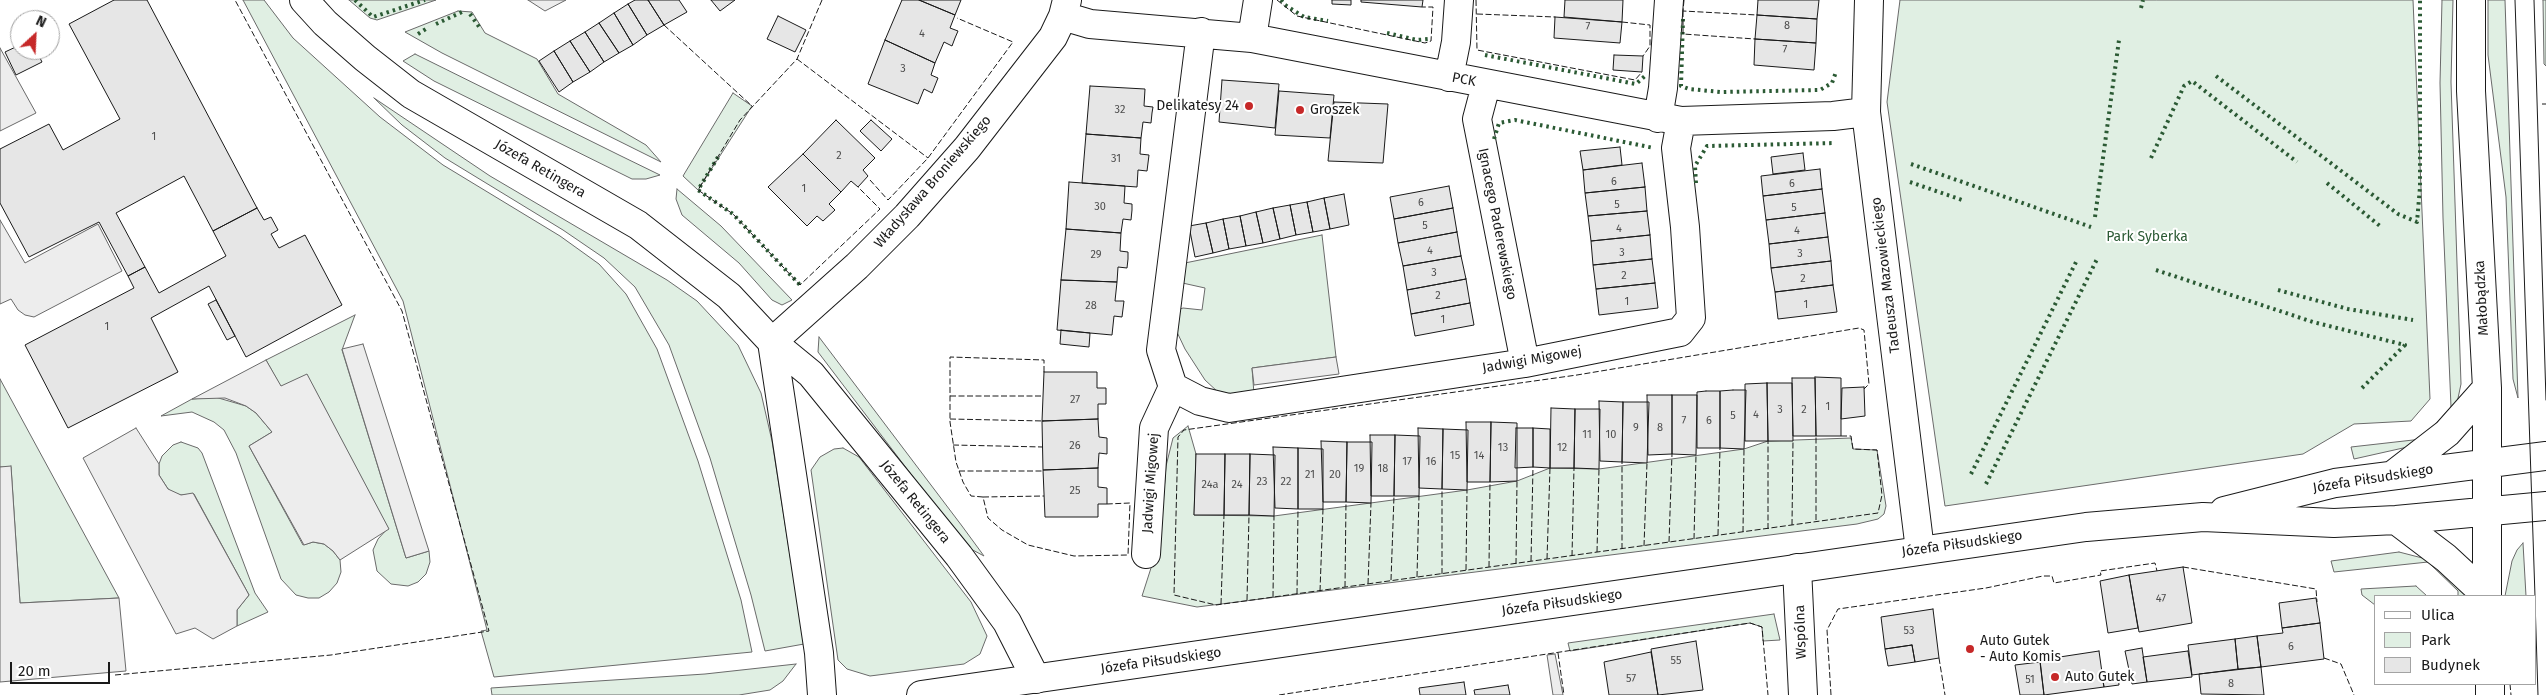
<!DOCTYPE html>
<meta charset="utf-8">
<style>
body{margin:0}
#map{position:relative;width:2546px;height:695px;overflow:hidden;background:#fff;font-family:"Fira Sans",sans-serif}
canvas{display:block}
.legend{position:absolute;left:2374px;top:595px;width:162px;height:90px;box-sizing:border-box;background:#fff;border:1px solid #a3a3a3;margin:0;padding:6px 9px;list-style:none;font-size:15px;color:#1a1a1a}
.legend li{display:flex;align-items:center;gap:10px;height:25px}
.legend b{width:25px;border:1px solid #a3a3a3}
.north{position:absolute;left:10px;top:10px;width:50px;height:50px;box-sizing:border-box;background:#fff;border:1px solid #a3a3a3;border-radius:50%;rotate:25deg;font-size:14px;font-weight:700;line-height:20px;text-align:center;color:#1a1a1a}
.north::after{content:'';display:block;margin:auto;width:18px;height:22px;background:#c62828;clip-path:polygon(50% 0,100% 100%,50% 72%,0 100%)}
.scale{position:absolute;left:10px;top:662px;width:100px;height:22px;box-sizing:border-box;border:2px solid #1a1a1a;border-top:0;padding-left:6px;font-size:15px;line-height:18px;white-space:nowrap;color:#1a1a1a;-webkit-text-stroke:4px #fff;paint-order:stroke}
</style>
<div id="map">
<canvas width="2546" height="695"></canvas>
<ul class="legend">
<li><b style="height:6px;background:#fff"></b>Ulica</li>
<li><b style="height:14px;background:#e0efe3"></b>Park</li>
<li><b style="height:14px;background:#e6e6e6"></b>Budynek</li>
</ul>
<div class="north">N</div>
<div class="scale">20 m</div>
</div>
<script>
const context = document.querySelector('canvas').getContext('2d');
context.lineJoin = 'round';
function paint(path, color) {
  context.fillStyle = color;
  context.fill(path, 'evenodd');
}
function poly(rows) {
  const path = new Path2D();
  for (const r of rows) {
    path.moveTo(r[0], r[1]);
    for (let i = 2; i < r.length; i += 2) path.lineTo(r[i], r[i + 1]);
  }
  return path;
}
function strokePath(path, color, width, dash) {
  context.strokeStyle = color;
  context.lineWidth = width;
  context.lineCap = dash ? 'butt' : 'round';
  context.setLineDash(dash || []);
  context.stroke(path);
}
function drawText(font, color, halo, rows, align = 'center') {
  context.font = font + ' "Fira Sans",sans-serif';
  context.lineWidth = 4;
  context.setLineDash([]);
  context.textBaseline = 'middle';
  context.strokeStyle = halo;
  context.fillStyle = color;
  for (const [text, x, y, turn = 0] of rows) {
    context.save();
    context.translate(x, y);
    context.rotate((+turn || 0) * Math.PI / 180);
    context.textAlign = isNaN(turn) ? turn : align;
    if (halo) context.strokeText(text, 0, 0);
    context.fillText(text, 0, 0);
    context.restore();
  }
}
const green = poly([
 [243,0,264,0,293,38,380,117,443,165,560,236,599,264,626,294,657,349,698,461,741,600,752,652,494,677,481,631,487,630,403,301,243,0],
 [349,0,436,0,377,20,370,18,349,0],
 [1900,0,2413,0,2430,399,2411,421,2354,424,2303,454,1945,506,1887,102,1900,0],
 [2442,0,2453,0,2451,82,2461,384,2457,403,2449,418,2428,439,2412,446,2354,459,2351,447,2422,439,2451,407,2443,218,2440,83,2442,0],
 [2488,0,2505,0,2518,398,2513,379,2506,197,2488,55,2488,0],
 [2543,0,2546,0,2546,66,2544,64,2543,0],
 [458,11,472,12,485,33,537,59,558,94,646,145,661,162,442,53,405,32,458,11],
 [415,54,619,155,660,175,646,179,632,179,434,81,403,61,415,54],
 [733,93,752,106,698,190,683,176,733,93],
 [374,98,490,176,667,280,697,301,738,345,761,393,772,441,804,644,765,651,751,595,710,458,669,345,635,287,604,258,563,230,445,158,402,125,374,98],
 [677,189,721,226,792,300,782,305,772,300,739,263,682,215,676,199,677,189],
 [1322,235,1336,357,1252,368,1254,394,1249,397,1218,392,1205,380,1185,349,1176,330,1175,311,1183,308,1202,310,1205,288,1178,282,1180,264,1322,235],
 [355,315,342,350,406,558,429,551,430,562,426,574,418,582,408,586,391,584,377,571,373,550,378,539,388,528,307,375,281,387,266,360,355,315],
 [819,337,962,526,984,556,969,548,958,536,818,352,819,337],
 [0,379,119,598,20,603,11,467,0,467,0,379],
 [215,397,246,406,256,413,272,432,249,446,303,545,313,542,324,544,333,551,340,560,341,572,337,583,329,592,319,598,308,598,296,595,281,579,236,453,224,430,214,422,192,412,161,416,192,399,215,397],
 [1188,426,1196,454,1194,515,1274,516,1467,490,1517,481,1550,468,1599,469,1744,449,1768,441,1851,438,1853,449,1877,450,1886,506,1884,514,1878,519,1857,524,1197,607,1142,596,1160,540,1166,466,1173,438,1188,426],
 [181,442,198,448,202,453,255,593,268,612,237,626,237,610,249,595,194,494,181,495,174,493,168,489,159,475,159,464,162,456,173,445,181,442],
 [843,448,859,457,971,602,987,636,980,654,964,664,870,676,847,669,838,660,811,470,820,457,834,449,843,448],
 [2523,543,2526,596,2505,596,2512,561,2517,550,2523,543],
 [2399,552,2434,561,2451,575,2466,596,2458,596,2458,591,2428,562,2334,572,2331,561,2399,552],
 [2416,586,2427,596,2375,596,2375,605,2362,595,2361,589,2416,586],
 [1774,614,1780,640,1763,641,1762,627,1750,623,1570,651,1568,643,1774,614],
 [796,664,783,681,770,690,739,695,492,695,491,688,705,674,796,664]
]);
paint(green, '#e0efe3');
strokePath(green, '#6a6a6a', 1);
const parking = poly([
 [528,0,566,0,545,11,528,0],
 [0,48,36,113,0,131,0,48],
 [0,220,25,263,98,224,122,271,34,317,25,315,18,310,11,299,0,304,0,220],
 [363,344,429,551,406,558,342,349,363,344],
 [1336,357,1339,374,1254,385,1252,368,1336,357],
 [266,360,281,386,307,374,389,529,340,560,333,551,324,544,313,542,304,545,249,446,272,432,256,413,246,406,225,398,192,399,266,360],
 [136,428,159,464,159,475,168,489,181,495,193,493,249,595,237,610,237,626,213,639,195,628,176,634,83,458,136,428],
 [11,466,20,603,119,598,126,671,0,682,0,467,11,466],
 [1555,654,1563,695,1553,695,1547,655,1555,654]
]);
paint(parking, '#ededed');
strokePath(parking, '#6a6a6a', 1);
const building = poly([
 [114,0,147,0,257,208,213,231,184,176,116,213,145,267,128,276,99,222,29,257,0,203,0,149,49,124,63,150,120,119,69,24,114,0],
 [635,0,648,0,664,25,647,35,628,4,635,0],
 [648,0,679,0,687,12,664,25,648,0],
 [711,0,735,0,720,11,711,0],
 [902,0,919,0,955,15,950,28,958,31,955,38,952,46,944,42,935,63,885,40,902,0],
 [919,0,961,0,955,15,919,0],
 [1332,0,1351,0,1351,5,1332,4,1332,0],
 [1361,0,1423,0,1422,7,1361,2,1361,0],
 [1565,0,1623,0,1622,22,1564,17,1565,0],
 [1758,0,1819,0,1817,19,1757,15,1758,0],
 [628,4,647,35,633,45,614,13,628,4],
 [614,13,633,45,619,53,599,23,614,13],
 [1757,15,1817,19,1816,43,1755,39,1757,15],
 [778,16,806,30,795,52,767,39,778,16],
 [1555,17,1622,22,1620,43,1554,38,1555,17],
 [599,23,619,53,604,62,585,32,599,23],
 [585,32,604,62,590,72,570,41,585,32],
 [1755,39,1816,43,1814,70,1754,65,1755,39],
 [885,40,935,63,931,75,938,78,932,93,924,89,918,104,868,84,885,40],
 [570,41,590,72,573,82,554,51,570,41],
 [20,45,20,50,36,50,42,62,16,75,5,52,20,45],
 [554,51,573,82,559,92,539,61,554,51],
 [1614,55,1643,56,1642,72,1613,70,1614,55],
 [1222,80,1279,84,1275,128,1219,122,1222,80],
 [1090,86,1145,89,1144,106,1153,107,1152,113,1151,123,1143,122,1141,138,1086,134,1090,86],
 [1279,91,1334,95,1330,138,1275,135,1279,91],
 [1334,102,1388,104,1383,163,1328,161,1334,102],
 [836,120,875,158,863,170,868,176,858,187,851,181,841,192,803,154,836,120],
 [871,120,892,139,881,151,860,131,871,120],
 [1086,134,1141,138,1140,154,1149,155,1147,171,1138,170,1137,187,1082,183,1086,134],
 [1620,147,1622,165,1583,170,1580,151,1620,147],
 [1803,153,1805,170,1773,174,1771,157,1803,153],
 [803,154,841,192,829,204,835,210,823,221,817,216,807,226,768,187,803,154],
 [1642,163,1645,187,1585,193,1583,170,1642,163],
 [1820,169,1822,189,1763,196,1761,176,1820,169],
 [1069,182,1125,186,1124,203,1132,204,1132,210,1131,220,1123,219,1121,233,1066,229,1069,182],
 [1449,186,1453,208,1394,219,1390,197,1449,186],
 [1645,187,1647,211,1588,216,1585,193,1645,187],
 [1822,189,1825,213,1766,220,1763,196,1822,189],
 [1344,194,1349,225,1330,229,1324,198,1344,194],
 [1324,198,1330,229,1313,232,1307,202,1324,198],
 [1307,202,1313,232,1296,235,1290,205,1307,202],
 [1290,205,1296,235,1280,239,1273,208,1290,205],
 [257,208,264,220,271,217,278,230,271,234,279,248,305,235,342,305,246,357,209,286,151,318,178,372,68,428,25,345,134,288,128,276,145,267,159,293,226,256,213,231,257,208],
 [1273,208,1280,239,1263,243,1256,212,1273,208],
 [1453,208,1457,232,1398,243,1394,219,1453,208],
 [1647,211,1650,235,1591,241,1588,216,1647,211],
 [1256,212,1263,243,1246,246,1240,216,1256,212],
 [1825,213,1828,237,1769,244,1766,220,1825,213],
 [1240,216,1246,246,1229,249,1223,219,1240,216],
 [1223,219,1229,249,1213,253,1206,223,1223,219],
 [1206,223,1213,253,1195,257,1189,226,1206,223],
 [1066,229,1121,233,1120,251,1128,252,1128,259,1127,268,1118,267,1117,282,1061,280,1066,229],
 [1457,232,1461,256,1403,266,1398,243,1457,232],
 [1650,235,1652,259,1593,265,1591,241,1650,235],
 [1828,237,1831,261,1771,268,1769,244,1828,237],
 [1461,256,1466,279,1407,290,1403,266,1461,256],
 [1652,259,1655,283,1596,289,1593,265,1652,259],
 [1831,261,1833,285,1775,292,1771,268,1831,261],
 [1466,279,1470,303,1411,314,1407,290,1466,279],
 [1061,280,1117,282,1115,301,1124,301,1122,317,1114,316,1112,335,1057,330,1061,280],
 [1655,283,1658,308,1599,315,1596,289,1655,283],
 [1833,285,1837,312,1778,319,1775,292,1833,285],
 [216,300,235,336,227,340,208,304,216,300],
 [1470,303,1474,325,1415,336,1411,314,1470,303],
 [1061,330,1090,333,1089,347,1060,344,1061,330],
 [1044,372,1097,372,1097,388,1106,388,1106,404,1098,404,1098,419,1042,421,1044,372],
 [1815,377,1841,378,1841,436,1816,436,1815,377],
 [1792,378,1815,378,1816,436,1793,436,1792,378],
 [1767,383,1792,383,1793,441,1768,441,1767,383],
 [1767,383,1768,441,1745,441,1745,384,1767,383],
 [1864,387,1865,416,1841,419,1842,388,1864,387],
 [1733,390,1746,390,1744,449,1720,448,1720,391,1733,390],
 [1706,391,1720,391,1720,448,1697,448,1697,392,1706,391],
 [1647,395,1672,395,1672,454,1648,455,1647,395],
 [1672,395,1697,395,1696,455,1672,454,1672,395],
 [1599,401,1623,402,1622,462,1600,461,1599,401],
 [1623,402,1649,402,1647,463,1622,462,1623,402],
 [1551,408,1575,409,1574,468,1550,468,1551,408],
 [1575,409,1600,409,1599,469,1574,468,1575,409],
 [1098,419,1099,437,1107,438,1107,454,1099,453,1098,468,1043,470,1042,421,1098,419],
 [1466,422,1491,422,1490,482,1467,482,1466,422],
 [1491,422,1517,423,1517,481,1490,482,1491,422],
 [1418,428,1443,429,1442,489,1419,488,1418,428],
 [1516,428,1533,428,1533,467,1515,468,1516,428],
 [1533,428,1550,429,1550,468,1533,467,1533,428],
 [1443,429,1468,430,1467,490,1442,489,1443,429],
 [1370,435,1395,435,1394,496,1371,496,1370,435],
 [1395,435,1420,436,1419,496,1394,496,1395,435],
 [1321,441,1347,442,1346,502,1323,502,1321,441],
 [1347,442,1372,442,1371,503,1346,502,1347,442],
 [1273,447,1298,448,1298,509,1275,508,1273,447],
 [1298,448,1323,449,1323,509,1298,509,1298,448],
 [1196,454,1225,454,1224,515,1194,515,1196,454],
 [1225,454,1250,454,1249,515,1224,515,1225,454],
 [1250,454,1275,455,1274,516,1249,515,1250,454],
 [1098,468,1098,487,1107,488,1107,504,1098,504,1098,517,1045,517,1043,470,1098,468],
 [2183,567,2192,623,2139,632,2129,575,2183,567],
 [2129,575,2138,628,2108,633,2100,581,2129,575],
 [2316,598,2320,623,2282,628,2279,603,2316,598],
 [1933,609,1939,658,1915,662,1912,645,1885,649,1881,617,1933,609],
 [2320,623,2324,659,2261,667,2257,636,2283,633,2282,628,2320,623],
 [2257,636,2261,667,2238,669,2235,639,2257,636],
 [2235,639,2238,669,2192,675,2188,645,2235,639],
 [1696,641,1703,690,1658,695,1651,649,1696,641],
 [1912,645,1915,662,1888,666,1885,649,1912,645],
 [2142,648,2147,682,2132,684,2125,651,2142,648],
 [2099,651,2104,687,2044,695,2040,660,2099,651],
 [2188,651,2192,677,2147,682,2143,657,2188,651],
 [1651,652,1658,695,1609,695,1604,662,1651,652],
 [2040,662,2044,695,2020,695,2015,665,2040,662],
 [2261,667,2264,695,2201,694,2199,674,2261,667],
 [2118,674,2119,685,2104,687,2102,677,2118,674],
 [1464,682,1466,695,1420,695,1419,688,1464,682],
 [1508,685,1510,695,1475,695,1474,690,1508,685]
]);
paint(building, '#e6e6e6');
strokePath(building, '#1a1a1a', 1);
const street = poly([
 [304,0,325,23,365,58,411,94,638,225,729,296,772,342,811,374,959,556,1007,622,1036,679],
 [1869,0,1866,112,1920,550],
 [1063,16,1090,24,1252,38,1681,121,1833,116,1866,112],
 [1201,32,1161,350,1173,387,1200,401,1229,408,1525,363,1680,332,1691,318,1685,227,1676,148,1681,121],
 [1252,38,1258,0],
 [1449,77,1456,42,1459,0],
 [1486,85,1477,119,1525,363],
 [1658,118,1663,88,1669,0],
 [772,342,857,266,907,216,967,148,1053,37,1063,16,1067,0],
 [772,342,819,653,822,695],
 [1146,554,1154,428,1173,387],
 [1797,568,1803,695]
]);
const secondary = poly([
 [2471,0,2471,91,2487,388,2487,596],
 [2394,474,2447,433,2487,388],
 [2224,511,2335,483,2546,456],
 [2396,520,2446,558,2486,595],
 [2490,684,2490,695],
 [921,695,2086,527,2203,517,2334,523,2396,520,2546,506]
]);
strokePath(street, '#1a1a1a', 30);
strokePath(secondary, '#1a1a1a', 30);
strokePath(street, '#fff', 28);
strokePath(secondary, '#fff', 28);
strokePath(poly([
 [2515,0,2535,596],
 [2534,0,2546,400],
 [2535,600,2538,695]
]), '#1a1a1a', 1);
strokePath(poly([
 [355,0,373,17,425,0],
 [1281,0,1285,5,1304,17,1328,21],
 [2141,8,2143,0],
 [470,14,480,28],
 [1683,19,1681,86,1689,89,1721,92,1820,90,1832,83,1836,72],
 [436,24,462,12],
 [1387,33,1417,40,1429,39],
 [418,34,429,27],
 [1485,55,1636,84,1646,75],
 [2216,76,2398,214,2417,222,2420,187,2420,0],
 [1494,139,1499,123,1515,120,1654,148],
 [718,157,698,190,733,214,800,285],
 [2151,158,2184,86,2192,81,2297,162],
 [1911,164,2091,227],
 [1910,182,1965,201],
 [1696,183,1695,166,1707,146,1835,143],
 [2327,183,2380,226],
 [2095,217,2119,40],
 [2156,270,2313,322,2405,345,2362,388],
 [2278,290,2348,309,2413,320],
 [1971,474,2076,262],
 [1986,484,2098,257]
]), '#2b5a34', 4, [2.5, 4]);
strokePath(poly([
 [822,0,797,59,740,120,698,190,733,214,800,285,880,209,858,187],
 [1277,0,1297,16,1425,43,1431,41,1433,7,1422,7],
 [1476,0,1477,50,1635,80,1642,72],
 [1684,0,1683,11,1757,15],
 [1683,11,1683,34,1755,39],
 [1477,14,1555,17],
 [1622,22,1650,25,1650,46,1643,56],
 [664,25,752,106],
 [797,59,928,158],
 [2542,104,2546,104],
 [870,180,888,200,928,158,1013,42,957,18],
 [1044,372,1044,360,950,357,950,422,956,462,963,482,971,496,983,497,988,518,1002,530,1028,545,1074,556,1128,555,1130,503,1107,504],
 [950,396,1043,396],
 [950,419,1044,421],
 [1841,436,1851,436,1853,449,1877,450,1882,495,1878,513,1216,605,1174,595,1178,437,1184,430,1577,375,1859,328,1864,330,1869,384,1864,389],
 [953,445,1043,447],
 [959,471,1043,471],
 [983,497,1044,496],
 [1816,520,1816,436],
 [1792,525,1793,441],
 [1768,529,1768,441],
 [1743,532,1744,449],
 [1718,535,1720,448],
 [1694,539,1696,455],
 [1669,542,1672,454],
 [1644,546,1647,463],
 [1622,549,1622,462],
 [1597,552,1599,469],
 [1572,556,1574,468],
 [1547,559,1550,468],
 [1531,561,1533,467],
 [1516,564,1517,481],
 [1489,567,1490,482],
 [2183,567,2316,589,2317,602],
 [1466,570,1467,490],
 [1442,574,1442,489],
 [1417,577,1419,496],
 [1391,580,1394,496],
 [1368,584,1371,503],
 [1345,587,1346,502],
 [1320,591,1323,509],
 [1297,594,1298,509],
 [1273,597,1274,516],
 [1247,600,1249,515],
 [1221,604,1224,515],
 [1558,653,1564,695],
 [1939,658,1945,695],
 [2324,658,2341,664,2354,695],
 [115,675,331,655,489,631,402,311,235,0],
 [2510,684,2511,695],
 [1279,695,1750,623,1762,627,1768,695],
 [1831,695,1827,630,1838,609,1986,588,2043,576,2052,576,2054,583,2101,575,2100,571,2155,563,2157,571]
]), '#1a1a1a', 1, [6, 2.5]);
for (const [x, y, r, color] of [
 [1249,106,5,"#c62828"],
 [1300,110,5,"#c62828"],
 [1970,649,5,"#c62828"],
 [2055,677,5,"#c62828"]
]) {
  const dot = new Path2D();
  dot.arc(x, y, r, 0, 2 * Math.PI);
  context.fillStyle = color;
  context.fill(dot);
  strokePath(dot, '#fff', 2);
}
drawText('11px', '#4d4d4d', null, [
 ["8",1787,26],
 ["7",1588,27],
 ["4",922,34],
 ["7",1785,50],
 ["3",903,69],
 ["32",1120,110],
 ["1",154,137],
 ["2",839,156],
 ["31",1116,159],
 ["6",1614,182],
 ["6",1792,184],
 ["1",804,189],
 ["6",1421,203],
 ["5",1617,205],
 ["30",1100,207],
 ["5",1794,208],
 ["5",1425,226],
 ["4",1619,229],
 ["4",1797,231],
 ["4",1430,251],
 ["3",1622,253],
 ["3",1800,254],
 ["29",1096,255],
 ["3",1434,273],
 ["2",1624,276],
 ["2",1803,279],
 ["2",1438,296],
 ["1",1627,302],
 ["1",1806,305],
 ["28",1091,306],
 ["1",1443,320],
 ["1",107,327],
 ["27",1075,400],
 ["1",1828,407],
 ["3",1780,410],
 ["2",1804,410],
 ["4",1756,415],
 ["5",1733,416],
 ["7",1684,421],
 ["6",1709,421],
 ["9",1636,428],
 ["8",1660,428],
 ["11",1587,435],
 ["10",1611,435],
 ["26",1075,446],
 ["13",1503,448],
 ["12",1562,448],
 ["15",1455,456],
 ["14",1479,456],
 ["17",1407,462],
 ["16",1431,462],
 ["19",1359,469],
 ["18",1383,469],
 ["21",1310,475],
 ["20",1335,475],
 ["23",1262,482],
 ["22",1286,482],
 ["24a",1210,485],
 ["24",1237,485],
 ["25",1075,491],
 ["47",2161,599],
 ["53",1909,631],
 ["6",2291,647],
 ["55",1676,661],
 ["57",1631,679],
 ["51",2030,680],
 ["8",2231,684]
]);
drawText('14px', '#1a1a1a', '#fff', [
 ["PCK",1464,80,11],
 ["Józefa Retingera",540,169,30],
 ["Władysława Broniewskiego",933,182,-49],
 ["Ignacego Paderewskiego",1497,224,79],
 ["Tadeusza Mazowieckiego",1886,275,-97],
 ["Małobądzka",2482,298,-93],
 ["Jadwigi Migowej",1532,360,-10],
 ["Józefa Piłsudskiego",2373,479,-9],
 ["Jadwigi Migowej",1151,483,-86],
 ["Józefa Retingera",915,502,51],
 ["Józefa Piłsudskiego",1962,544,-8],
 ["Józefa Piłsudskiego",1562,603,-8],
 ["Wspólna",1801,632,-92],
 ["Józefa Piłsudskiego",1161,661,-8]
]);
drawText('14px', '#1a1a1a', '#fff', [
 ["Delikatesy 24",1239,106,"right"],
 ["Groszek",1310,110],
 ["Auto Gutek",1980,641],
 ["- Auto Komis",1980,657],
 ["Auto Gutek",2065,677]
], 'left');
drawText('14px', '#2b5a34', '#fff', [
 ["Park Syberka",2147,237]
]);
</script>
